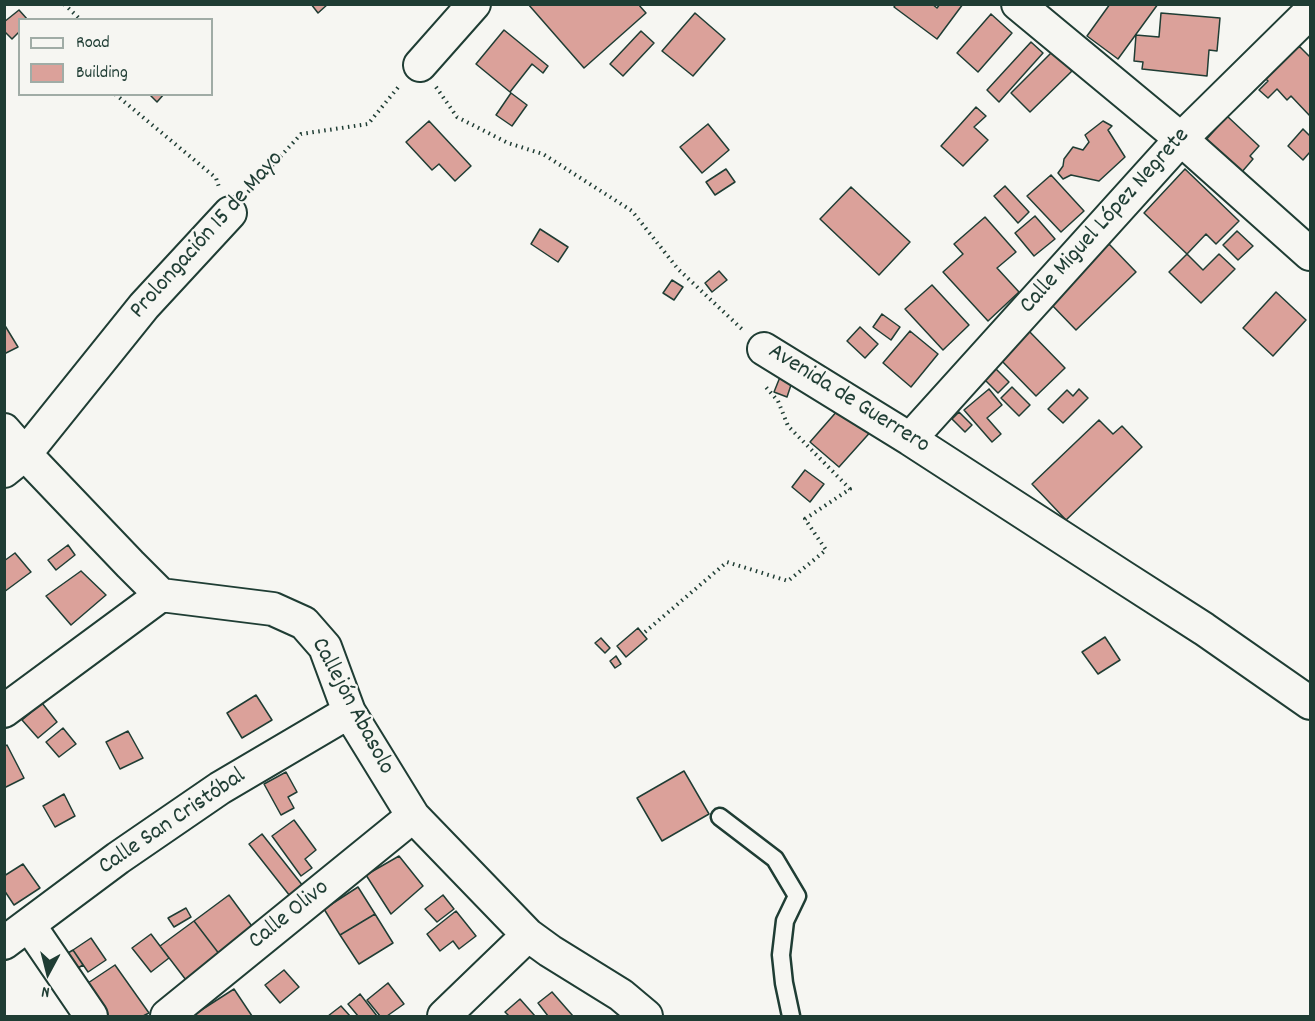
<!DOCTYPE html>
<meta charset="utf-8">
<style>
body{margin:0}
#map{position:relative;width:1315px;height:1021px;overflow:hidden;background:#f6f6f2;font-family:Dekko,sans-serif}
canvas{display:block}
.frame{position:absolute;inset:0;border:6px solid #1f3d34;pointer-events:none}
.legend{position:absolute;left:18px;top:18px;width:195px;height:78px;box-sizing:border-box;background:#f6f6f2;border:2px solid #a0aca6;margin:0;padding:8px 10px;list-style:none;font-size:18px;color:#1f3d34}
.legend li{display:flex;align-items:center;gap:12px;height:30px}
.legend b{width:30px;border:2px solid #a0aca6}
.north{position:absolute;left:18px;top:943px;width:60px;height:60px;-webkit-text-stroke:4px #f6f6f2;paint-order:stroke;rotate:187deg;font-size:16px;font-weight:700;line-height:24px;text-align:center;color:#1f3d34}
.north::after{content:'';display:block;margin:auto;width:21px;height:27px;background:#1f3d34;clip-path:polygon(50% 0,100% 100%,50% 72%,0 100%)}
</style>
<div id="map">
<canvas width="1315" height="1021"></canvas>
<div class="frame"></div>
<ul class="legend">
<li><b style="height:8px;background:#f6f6f2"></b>Road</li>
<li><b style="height:16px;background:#dba19a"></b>Building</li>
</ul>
<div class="north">N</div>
</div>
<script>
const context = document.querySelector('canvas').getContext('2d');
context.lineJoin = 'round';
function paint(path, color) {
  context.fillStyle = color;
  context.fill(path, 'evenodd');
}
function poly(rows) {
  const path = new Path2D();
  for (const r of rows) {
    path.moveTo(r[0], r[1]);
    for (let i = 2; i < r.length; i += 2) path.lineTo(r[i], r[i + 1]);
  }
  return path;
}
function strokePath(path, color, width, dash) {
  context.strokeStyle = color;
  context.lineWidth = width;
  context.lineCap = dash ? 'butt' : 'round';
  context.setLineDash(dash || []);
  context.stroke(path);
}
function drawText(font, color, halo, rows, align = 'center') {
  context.font = font + ' Dekko,sans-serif';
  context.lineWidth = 4.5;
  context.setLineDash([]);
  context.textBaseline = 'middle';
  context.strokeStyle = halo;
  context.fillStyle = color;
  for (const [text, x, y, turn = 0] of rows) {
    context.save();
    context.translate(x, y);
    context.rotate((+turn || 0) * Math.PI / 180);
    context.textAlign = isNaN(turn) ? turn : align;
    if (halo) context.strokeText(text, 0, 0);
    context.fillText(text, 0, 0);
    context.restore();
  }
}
const building = poly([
 [311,4,328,4,318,13,311,4],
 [528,4,638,4,646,13,584,68,528,4],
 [896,4,932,4,937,8,940,4,963,4,937,39,894,7,896,4],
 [1110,4,1158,4,1118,59,1087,36,1110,4],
 [19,10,28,20,20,20,20,31,12,39,4,31,4,22,19,10],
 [695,13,725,39,693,76,662,51,695,13],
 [1161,13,1220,18,1217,51,1209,50,1207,76,1142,69,1143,62,1134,61,1136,35,1159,37,1161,13],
 [991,14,1012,33,978,72,957,53,991,14],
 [504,30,548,66,543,73,532,64,510,92,476,64,504,30],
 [641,31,654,43,623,76,610,64,641,31],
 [1031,42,1043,53,999,102,987,90,1031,42],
 [1299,46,1310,57,1310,116,1291,96,1287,100,1277,89,1268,98,1259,90,1268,81,1266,79,1299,46],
 [1053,51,1072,71,1030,112,1011,93,1053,51],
 [511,93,527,105,512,126,496,115,511,93],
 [149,94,164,94,157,102,149,94],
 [976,107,986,116,974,127,988,140,963,166,941,146,976,107],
 [1227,116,1259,146,1250,156,1253,159,1241,173,1205,141,1227,116],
 [429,121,471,166,455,181,439,164,432,170,406,142,429,121],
 [1103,121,1112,126,1108,130,1125,157,1099,181,1071,175,1063,179,1058,173,1063,166,1064,159,1073,147,1083,150,1089,142,1085,135,1103,121],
 [708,124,729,150,702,173,680,147,708,124],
 [1303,129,1310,136,1310,152,1303,160,1288,146,1303,129],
 [726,169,735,182,715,195,706,182,726,169],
 [1185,169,1239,221,1216,244,1206,234,1187,254,1144,213,1185,169],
 [1051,175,1084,211,1061,232,1027,196,1051,175],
 [1005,186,1029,212,1018,223,994,196,1005,186],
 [851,187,910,242,879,275,820,219,851,187],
 [1035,216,1055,239,1034,256,1015,233,1035,216],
 [985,217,1016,252,997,268,1019,292,988,321,943,272,963,254,954,244,985,217],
 [540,229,568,247,558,262,531,244,540,229],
 [1237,231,1253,246,1238,260,1223,245,1237,231],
 [1109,244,1136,272,1076,330,1049,302,1109,244],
 [1187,254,1203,270,1219,254,1235,269,1201,303,1169,272,1187,254],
 [719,271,727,280,712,292,705,283,719,271],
 [672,280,683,287,674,300,663,293,672,280],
 [932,285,969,325,943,350,905,309,932,285],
 [1276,292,1306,320,1273,356,1243,328,1276,292],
 [882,314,900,327,891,340,873,327,882,314],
 [4,324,18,347,4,354,4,324],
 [860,327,878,344,865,358,847,341,860,327],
 [1026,328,1065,368,1036,396,997,356,1026,328],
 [910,331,938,354,911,387,883,363,910,331],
 [993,366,1009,382,998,393,982,377,993,366],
 [780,377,792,382,787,397,774,392,780,377],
 [1012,387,1030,405,1019,416,1001,398,1012,387],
 [989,389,1002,405,987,418,1001,434,992,442,964,410,989,389],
 [1079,389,1088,398,1063,423,1048,409,1067,390,1073,396,1079,389],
 [845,402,874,428,839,467,810,442,845,402],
 [959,412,972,425,965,432,952,419,959,412],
 [1099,420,1113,434,1122,426,1142,447,1066,520,1032,484,1099,420],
 [805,470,824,484,810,502,792,487,805,470],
 [68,545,75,555,56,570,48,560,68,545],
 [15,553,31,572,4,592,4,561,15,553],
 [81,571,106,595,71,625,46,596,81,571],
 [638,628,647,639,626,657,617,646,638,628],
 [1105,637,1120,660,1098,674,1082,652,1105,637],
 [601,638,610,648,605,653,595,643,601,638],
 [616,656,621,664,615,668,610,661,616,656],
 [256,695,272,720,242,738,227,713,256,695],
 [42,703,57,722,38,738,22,720,42,703],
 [63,728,76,744,59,757,46,742,63,728],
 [128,731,143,758,120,769,106,742,128,731],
 [7,745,24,778,4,788,4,747,7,745],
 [684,771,709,814,662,841,637,798,684,771],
 [286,772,297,792,288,797,294,808,281,815,264,784,286,772],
 [64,794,75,816,55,827,43,806,64,794],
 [294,820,316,850,305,859,312,868,301,876,272,836,294,820],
 [262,834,303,886,290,896,249,844,262,834],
 [399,856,423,886,391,914,366,875,399,856],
 [23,864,40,888,14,905,4,890,4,876,23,864],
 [358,887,375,914,340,935,324,909,358,887],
 [229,895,254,929,220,955,194,921,229,895],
 [443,895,454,909,437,922,425,909,443,895],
 [186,908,191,917,174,927,168,918,186,908],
 [456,911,476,936,459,949,453,941,440,951,427,934,456,911],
 [375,914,393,943,359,964,340,935,375,914],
 [194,921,220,955,186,980,160,946,194,921],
 [151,934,169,958,151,972,132,948,151,934],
 [91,938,106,960,88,972,73,950,91,938],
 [73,950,83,965,68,974,58,959,73,950],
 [115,965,149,1013,143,1016,108,1016,85,985,115,965],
 [284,970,299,987,280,1003,265,985,284,970],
 [388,983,404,1004,387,1016,380,1016,367,1000,388,983],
 [234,989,252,1016,192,1016,234,989],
 [552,992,573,1016,548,1016,538,1003,552,992],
 [360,994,377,1016,358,1016,348,1004,360,994],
 [520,999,535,1016,509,1016,505,1012,520,999],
 [341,1006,350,1016,328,1016,341,1006]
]);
paint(building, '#dba19a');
strokePath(building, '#1f3d34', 1.5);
const service = poly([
 [720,817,775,859,797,896,785,921,781,955,784,983,791,1016]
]);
const minor = poly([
 [1018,4,1181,139,1310,254],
 [420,65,474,4],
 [764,349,910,439,1123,577,1204,629,1310,703],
 [4,430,25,454,130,564,161,595,273,609,304,623,325,647,349,712,413,816,528,935,550,951,621,995,646,1016],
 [910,439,1181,139,1310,12],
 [4,471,25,454,144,306,230,213],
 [4,711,161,595],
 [29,925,91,1016],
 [4,943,118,858,220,788,349,712],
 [167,1016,413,816],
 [444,1016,528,935]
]);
const primary = poly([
 [1310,4,1310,5]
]);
strokePath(service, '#1f3d34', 21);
strokePath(minor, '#1f3d34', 36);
strokePath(primary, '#1f3d34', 38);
strokePath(poly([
 [64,4,81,20],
 [436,87,457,117,508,143,543,154,632,211,678,269,744,331],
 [115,94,216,178,219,187],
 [248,192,301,134,368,124,400,85],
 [645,632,727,562,788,581,826,550,805,519,850,489,788,426,778,401,765,386]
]), '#1f3d34', 4, [1.5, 4.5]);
strokePath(service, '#f6f6f2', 16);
strokePath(minor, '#f6f6f2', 32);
strokePath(primary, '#f6f6f2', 33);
drawText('24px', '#1f3d34', '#f6f6f2', [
 ["Calle Miguel López Negrete",1106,222,-48],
 ["Prolongación 15 de Mayo",208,236,-48],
 ["Avenida de Guerrero",848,400,32],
 ["Callejón Abasolo",351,707,62],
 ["Calle San Cristóbal",173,823,-34],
 ["Calle Olivo",290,916,-39]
]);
</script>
